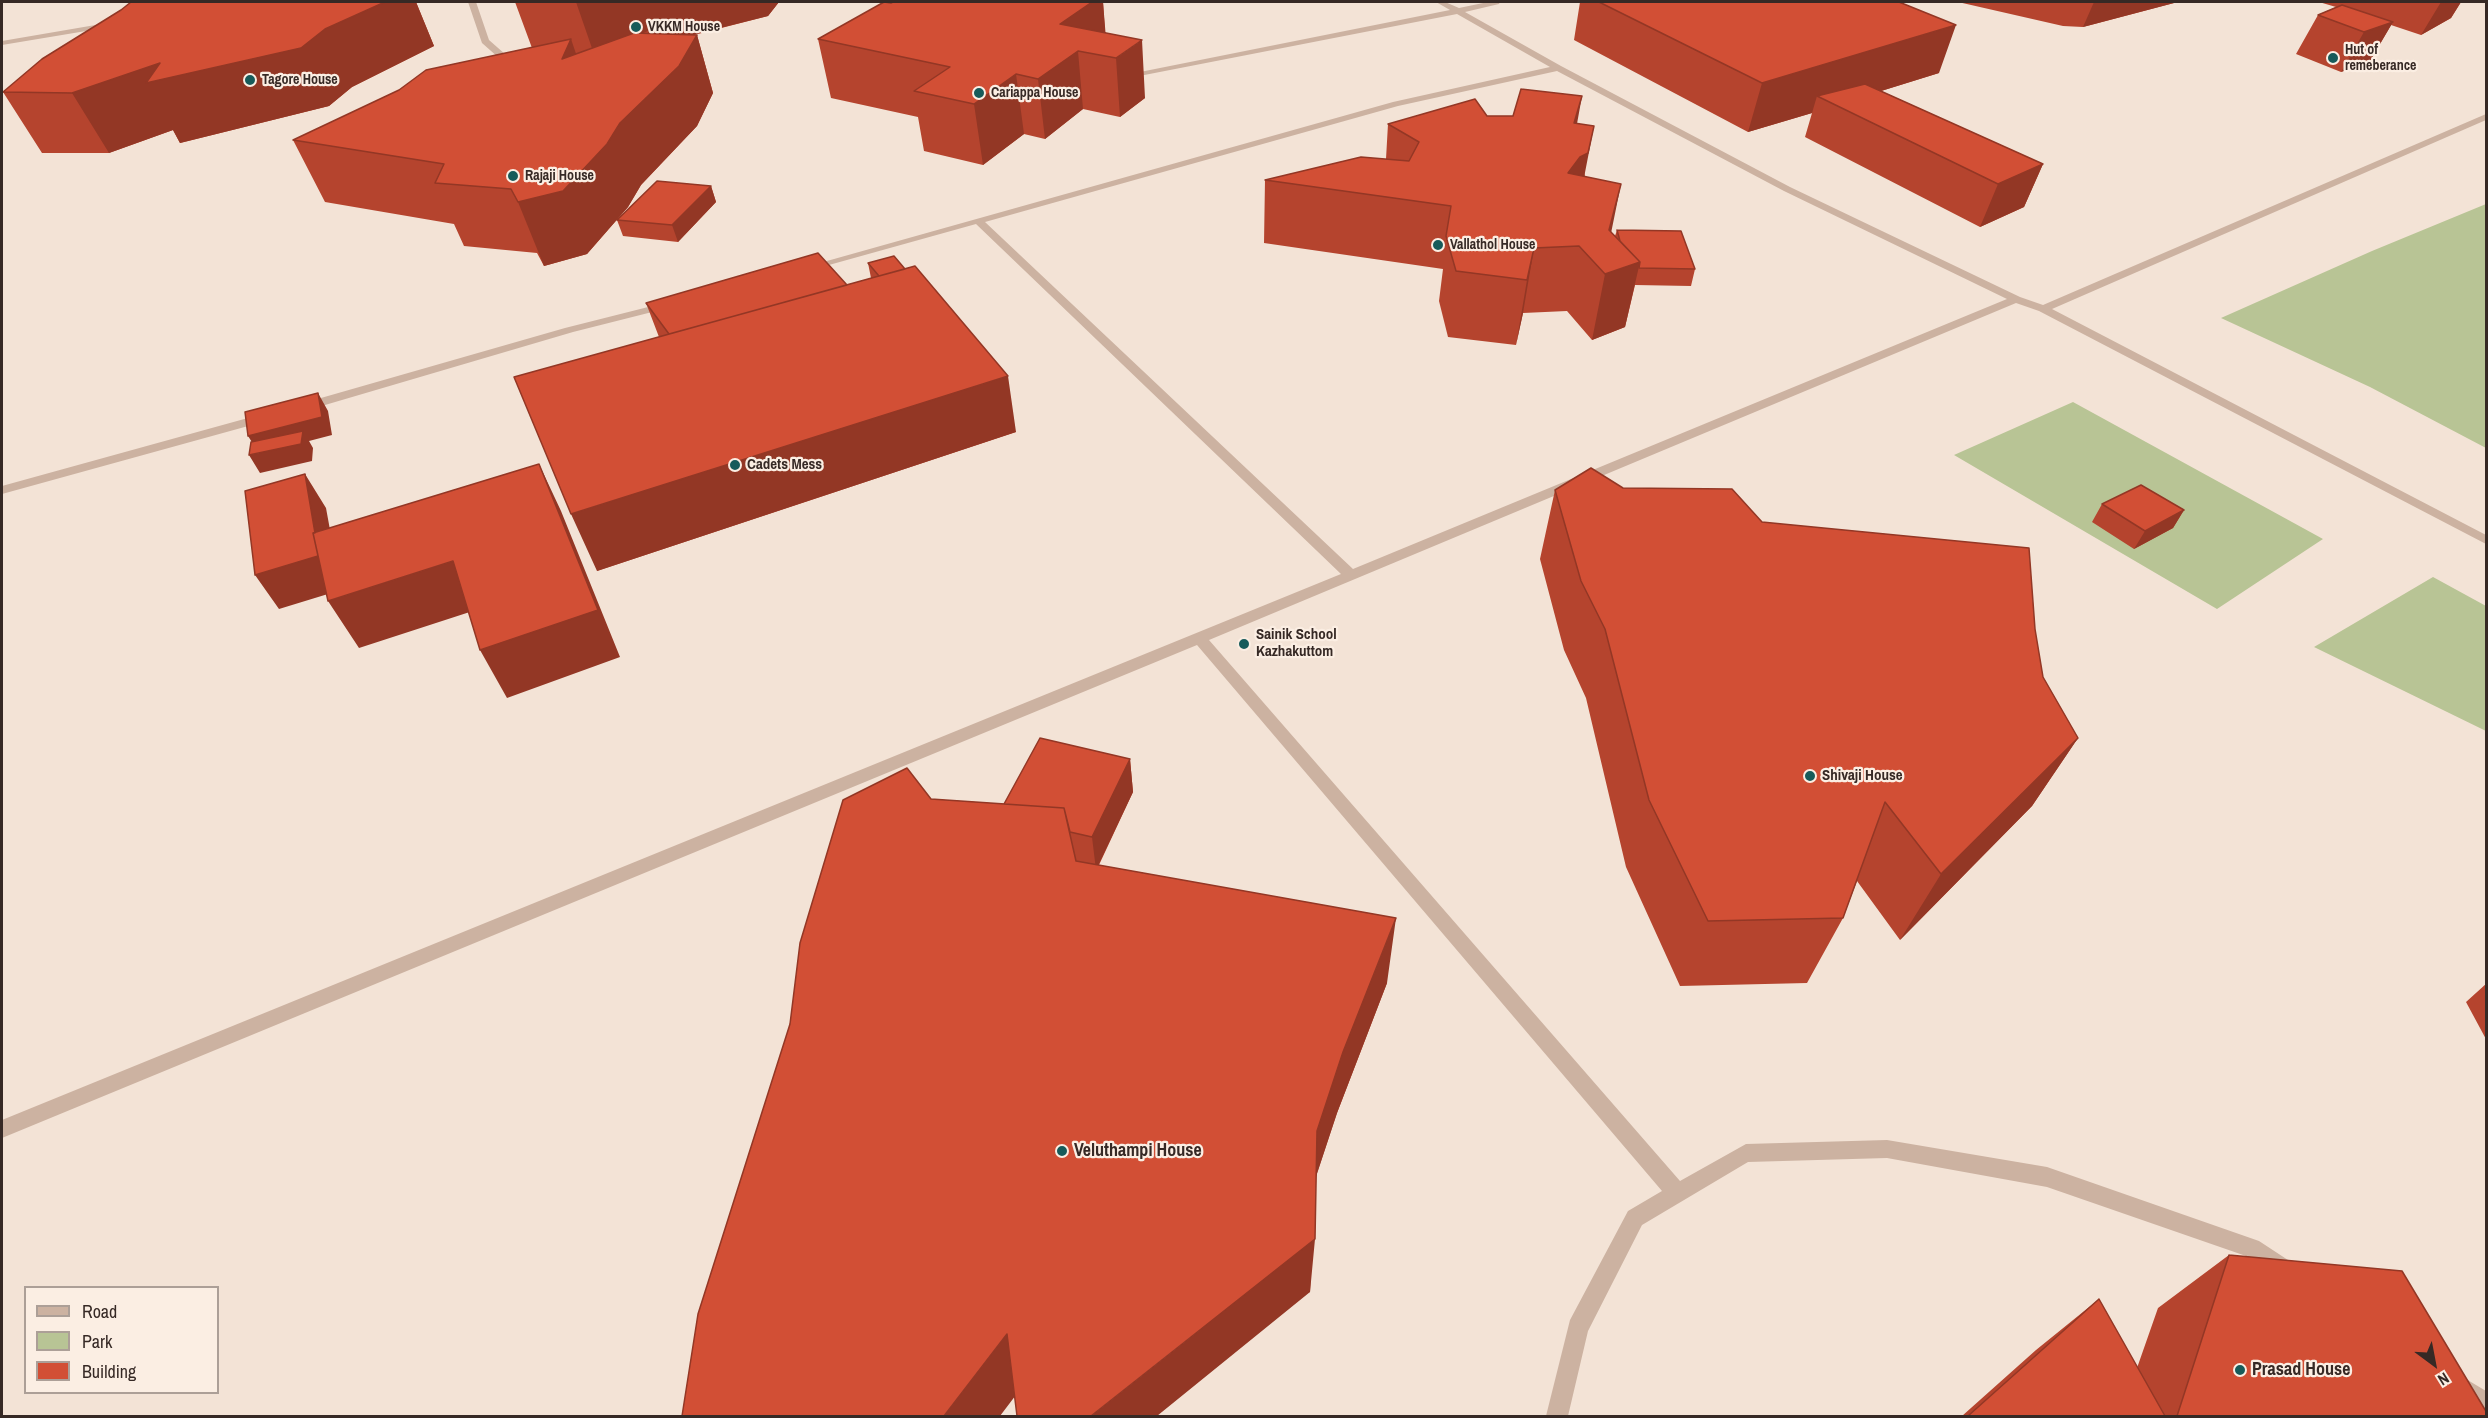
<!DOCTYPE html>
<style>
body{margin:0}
#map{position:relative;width:2488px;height:1418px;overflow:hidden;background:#f3e3d6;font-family:"Archivo Narrow",sans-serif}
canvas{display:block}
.frame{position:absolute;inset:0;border:3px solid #362925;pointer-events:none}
.legend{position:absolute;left:24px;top:1286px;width:195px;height:108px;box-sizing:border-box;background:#fbeee3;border:2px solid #ac9f97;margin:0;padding:8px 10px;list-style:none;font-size:18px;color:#362925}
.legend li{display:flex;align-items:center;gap:12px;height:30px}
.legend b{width:30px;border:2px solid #ac9f97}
.north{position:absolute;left:2404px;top:1334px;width:60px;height:60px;-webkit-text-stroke:4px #fbeee3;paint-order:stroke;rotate:148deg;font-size:16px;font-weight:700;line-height:24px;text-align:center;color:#362925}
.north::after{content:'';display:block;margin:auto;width:21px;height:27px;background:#362925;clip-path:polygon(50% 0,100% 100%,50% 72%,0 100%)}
</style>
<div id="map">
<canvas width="2488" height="1418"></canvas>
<div class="frame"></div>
<ul class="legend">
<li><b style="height:8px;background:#ccb2a1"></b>Road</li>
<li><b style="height:16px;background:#b8c495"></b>Park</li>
<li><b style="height:16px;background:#d24f35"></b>Building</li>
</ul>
<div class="north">N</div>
</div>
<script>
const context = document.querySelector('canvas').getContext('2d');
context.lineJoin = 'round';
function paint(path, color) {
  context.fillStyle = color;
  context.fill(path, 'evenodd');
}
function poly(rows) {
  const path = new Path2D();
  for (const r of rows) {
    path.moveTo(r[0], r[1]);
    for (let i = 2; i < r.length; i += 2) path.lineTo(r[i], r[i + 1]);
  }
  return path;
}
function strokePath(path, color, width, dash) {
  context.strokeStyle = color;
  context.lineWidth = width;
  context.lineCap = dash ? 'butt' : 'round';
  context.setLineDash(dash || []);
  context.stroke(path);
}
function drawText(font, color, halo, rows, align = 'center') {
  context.font = font + ' "Archivo Narrow",sans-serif';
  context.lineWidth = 4.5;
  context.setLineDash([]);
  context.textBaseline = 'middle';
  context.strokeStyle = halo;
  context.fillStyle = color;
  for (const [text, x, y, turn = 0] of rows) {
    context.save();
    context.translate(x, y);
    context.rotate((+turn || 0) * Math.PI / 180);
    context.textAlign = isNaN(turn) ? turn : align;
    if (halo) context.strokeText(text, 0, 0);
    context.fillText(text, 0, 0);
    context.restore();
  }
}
paint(poly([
 [2486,204,2486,448,2370,387,2221,318,2372,251],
 [2073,402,2323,539,2217,609,1954,455],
 [2433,577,2486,606,2486,731,2314,647]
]), '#b8c495');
paint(poly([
 [468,2,476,2,489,40,514,62,520,63,520,67,508,66,482,43,468,2],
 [1436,2,1445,2,1459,8,1488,2,1500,2,1499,4,1465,12,1561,66,1790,187,2020,297,2043,305,2486,114,2486,120,2052,309,2486,535,2486,544,2039,311,2016,303,1209,640,1680,1181,1746,1144,1887,1140,2047,1167,2259,1241,2291,1262,2294,1269,2291,1276,2284,1279,2246,1256,2047,1187,1887,1158,1748,1162,1642,1225,1588,1331,1568,1416,1546,1416,1570,1320,1628,1211,1662,1191,1197,645,2,1138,2,1120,1341,574,976,224,811,270,802,268,1393,102,1550,67,1457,14,1129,78,1125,75,1450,10,1436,2],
 [1557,71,1784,191,2007,299,1353,569,985,222,1398,106,1557,71],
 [113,22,116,22,116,26,2,45,2,41,113,22],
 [668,302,673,305,672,307,573,332,308,410,304,411,298,407,300,404,565,328,668,302],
 [266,413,272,417,270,420,2,494,2,486,266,413],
 [2461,1376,2486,1391,2486,1414,2453,1395,2450,1387,2453,1379,2461,1376]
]), '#ccb2a1');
paint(poly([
 [131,2,416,2,434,46,352,87,329,106,180,143,173,130,109,153,42,153,3,92,121,10],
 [515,2,779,2,768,16,694,35,697,35,713,93,697,126,641,185,628,207,587,254,544,266,537,253,464,246,454,224,325,202,293,140,532,48],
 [1103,2,1105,32,1145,98,1120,117,1083,109,1045,139,1024,134,983,165,924,151,918,117,831,98,818,39,891,3],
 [1580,2,1899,2,1939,73,1881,91,2043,164,2024,207,1980,227,1805,137,1812,113,1748,132,1574,40],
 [1958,2,2176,2,2174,3,2083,27,2063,26],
 [2319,2,2461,2,2451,18,2421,35,2391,25,2370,61,2341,72,2296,54,2318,15,2336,7],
 [1487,116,1577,123,1585,177,1611,232,1615,236,1617,230,1695,269,1691,286,1635,285,1625,327,1592,340,1567,311,1523,313,1516,345,1448,337,1439,301,1443,269,1264,243,1265,180,1386,159,1388,124],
 [711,186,716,202,678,242,623,236,617,220],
 [868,263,1016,432,597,571,659,337,646,303,847,285,871,278],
 [1623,488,1762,522,2035,629,2043,677,2078,738,2032,806,1900,940,1857,881,1843,918,1807,983,1680,986,1626,867,1586,698,1564,650,1540,559,1555,490],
 [2102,504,2184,510,2173,528,2134,549,2092,522],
 [1130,759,1133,792,1099,865,1387,983,1337,1113,1316,1176,1310,1292,1015,1397,931,799,1004,804],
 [2487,983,2487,1041,2466,1002],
 [2229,1255,2487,1416,1962,1416,2036,1350,2099,1299,2137,1368,2158,1308]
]), '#b5442e');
paint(poly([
 [385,2,416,2,434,46,352,87,329,106,180,143,173,130,109,153,72,93,160,63,325,29],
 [576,2,779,2,768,16,652,45,648,31,594,54],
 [1074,2,1103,2,1107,51,1078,51,1083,109,1045,139,1038,79,1060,24],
 [2094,2,2176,2,2174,3,2083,27],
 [2441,2,2461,2,2451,18,2421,35],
 [2393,22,2370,61,2341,72,2364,32],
 [1956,25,1939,73,1836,105,1817,96,1812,113,1748,132,1762,83],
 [697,35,713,93,697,126,641,185,628,207,587,254,544,266,518,202,620,123],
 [571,39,591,98,562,59],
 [1142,40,1145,98,1120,117,1116,58],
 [1016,74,1024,134,983,165,974,104],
 [1582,96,1571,157,1574,123],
 [1594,126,1582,188,1568,173],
 [2043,164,2024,207,1980,227,1998,184],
 [1621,184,1608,248,1609,230],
 [711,186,716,202,678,242,672,225],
 [1534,248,1523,313,1516,345,1527,280],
 [1640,262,1625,327,1592,340,1605,274],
 [1008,376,1016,432,597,571,571,514],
 [318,393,328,411,332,435,309,441,313,448,312,461,260,473,249,455,259,453,248,436],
 [539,464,561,511,620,657,507,698,480,650],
 [305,474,326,508,341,590,279,609,255,575],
 [2184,510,2173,528,2134,549,2145,531],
 [453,561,479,609,359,648,328,601],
 [2078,738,2032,806,1900,940,1941,874],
 [1130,759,1133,792,1096,870,1092,837],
 [1396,918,1387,983,1337,1113,1312,1189,1317,1131,1343,1052],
 [1315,1239,1310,1292,1157,1416,1091,1416],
 [1007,1334,1025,1383,1000,1416,944,1416]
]), '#933725');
const building = poly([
 [131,2,385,2,325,29,301,48,146,83,160,63,72,93,3,92,42,59,121,10,131,2],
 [884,2,891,3,893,2,1092,2,1060,24,1142,40,1116,58,1078,51,1038,79,1016,74,974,104,914,91,950,67,818,39,884,2],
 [1599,2,1899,2,1956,25,1762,83,1599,2],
 [2342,5,2393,22,2364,32,2318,15,2342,5],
 [634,33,697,35,679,66,620,123,607,144,563,191,518,202,511,189,435,183,444,164,293,140,399,90,426,70,571,39,562,59,634,33],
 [1865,84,2043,164,1998,184,1817,96,1865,84],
 [1521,89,1582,96,1574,123,1594,126,1588,153,1580,157,1568,173,1621,184,1609,230,1640,262,1605,274,1579,246,1534,248,1527,280,1456,271,1446,236,1451,206,1265,180,1361,157,1409,161,1419,142,1388,124,1475,99,1487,116,1513,116,1521,89],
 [657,181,711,186,672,225,617,220,657,181],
 [1617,230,1681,231,1695,269,1639,268,1640,262,1620,241,1617,230],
 [818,253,847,285,669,334,646,303,818,253],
 [894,256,905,269,879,276,868,263,894,256],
 [915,266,1008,376,571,514,514,377,915,266],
 [318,393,322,417,248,436,245,412,318,393],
 [303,431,301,444,249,455,251,442,303,431],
 [539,464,598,610,480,650,453,561,328,601,313,533,539,464],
 [1591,468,1623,488,1732,489,1762,522,2029,548,2035,629,2043,677,2078,738,1941,874,1885,802,1843,918,1708,921,1649,800,1605,629,1581,581,1555,490,1591,468],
 [305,474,315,533,313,533,318,556,255,575,245,491,305,474],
 [2141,485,2184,510,2145,531,2102,504,2141,485],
 [1040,738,1130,759,1092,837,1070,832,1064,808,1004,804,1040,738],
 [907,768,931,799,1064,808,1076,861,1396,918,1343,1052,1317,1131,1315,1239,1091,1416,1017,1416,1007,1334,944,1416,682,1416,698,1314,790,1024,800,943,843,800,907,768],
 [2229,1255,2402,1271,2487,1413,2487,1416,2177,1416,2229,1255],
 [2099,1299,2165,1416,1968,1416,2099,1299]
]);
paint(building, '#d24f35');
strokePath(building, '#933725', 1.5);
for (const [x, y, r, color] of [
 [636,27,6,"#175b5a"],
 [2333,58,6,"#175b5a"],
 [250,80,6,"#175b5a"],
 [979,93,6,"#175b5a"],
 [513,176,6,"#175b5a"],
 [1438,245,6,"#175b5a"],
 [735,465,6,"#175b5a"],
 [1244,644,6,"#175b5a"],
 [1810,776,6,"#175b5a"],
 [1062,1151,6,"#175b5a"],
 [2240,1370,6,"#175b5a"]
]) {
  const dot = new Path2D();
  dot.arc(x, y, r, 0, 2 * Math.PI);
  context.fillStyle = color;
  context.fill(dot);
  strokePath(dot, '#fbeee3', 2);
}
drawText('bold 14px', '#362925', '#fbeee3', [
 ["VKKM House",648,27],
 ["Hut of",2345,50],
 ["remeberance",2345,66],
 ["Tagore House",262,80],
 ["Cariappa House",991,93],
 ["Rajaji House",525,176],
 ["Vallathol House",1450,245]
], 'left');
drawText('bold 15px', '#362925', '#fbeee3', [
 ["Cadets Mess",747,465],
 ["Sainik School",1256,635],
 ["Kazhakuttom",1256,652],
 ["Shivaji House",1822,776]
], 'left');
drawText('bold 18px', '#362925', '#fbeee3', [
 ["Veluthampi House",1074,1151],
 ["Prasad House",2252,1370]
], 'left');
</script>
